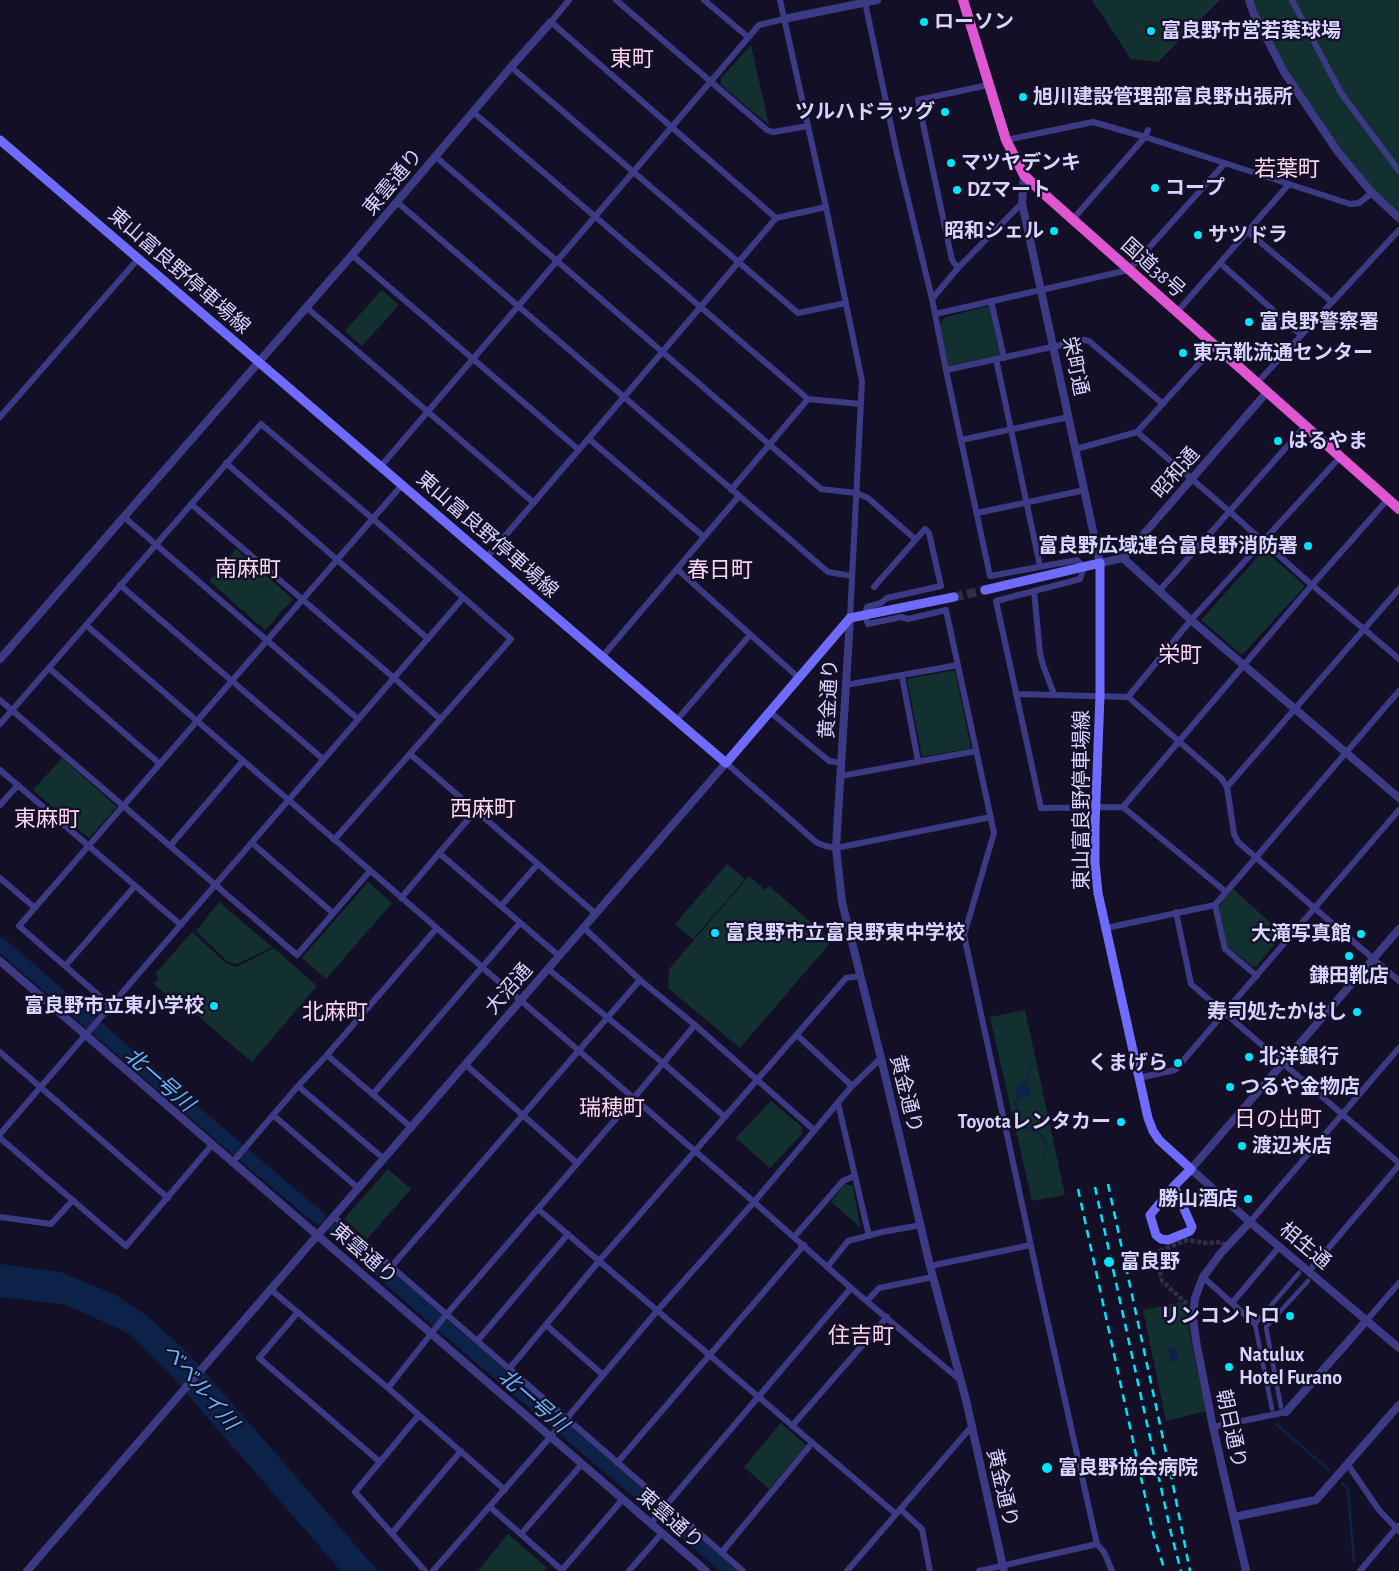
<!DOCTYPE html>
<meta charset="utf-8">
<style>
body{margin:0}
canvas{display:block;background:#130f26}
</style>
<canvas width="1399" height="1571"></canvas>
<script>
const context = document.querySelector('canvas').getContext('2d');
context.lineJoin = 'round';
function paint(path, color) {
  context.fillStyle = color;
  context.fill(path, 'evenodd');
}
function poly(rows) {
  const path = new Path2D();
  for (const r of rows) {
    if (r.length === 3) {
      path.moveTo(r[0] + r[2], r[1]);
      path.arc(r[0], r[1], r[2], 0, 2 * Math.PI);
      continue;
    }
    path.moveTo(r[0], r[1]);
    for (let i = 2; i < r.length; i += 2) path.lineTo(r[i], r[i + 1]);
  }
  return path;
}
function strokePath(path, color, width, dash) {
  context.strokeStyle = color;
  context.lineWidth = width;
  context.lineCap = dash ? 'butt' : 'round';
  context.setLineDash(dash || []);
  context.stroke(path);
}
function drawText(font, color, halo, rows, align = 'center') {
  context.font = font + ' "Alegreya Sans","Noto Sans JP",sans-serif';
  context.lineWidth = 4.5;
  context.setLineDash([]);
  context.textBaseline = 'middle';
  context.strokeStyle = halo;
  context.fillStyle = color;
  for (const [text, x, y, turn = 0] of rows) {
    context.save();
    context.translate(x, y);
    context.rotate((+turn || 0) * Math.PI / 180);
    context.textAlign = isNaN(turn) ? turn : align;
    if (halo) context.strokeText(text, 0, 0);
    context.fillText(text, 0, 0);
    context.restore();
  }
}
paint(poly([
 [1092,0,1220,0,1158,62,1131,59],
 [1249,0,1399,0,1399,218,1372,193,1284,72],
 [751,45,769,125,721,85,721,78],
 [382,290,399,305,362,346,345,331],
 [989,306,1000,355,948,366,940,325,945,317],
 [236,549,293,599,265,630,209,581],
 [1264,550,1305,586,1242,655,1201,620],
 [955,670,971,748,922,757,907,679],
 [62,758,117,807,89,838,33,790],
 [727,864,745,879,693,939,675,924],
 [749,876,765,890,769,886,832,941,740,1048,668,988,669,969],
 [368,882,392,903,326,979,302,958],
 [1233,889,1283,934,1256,967,1253,967,1228,947,1218,907],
 [219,902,272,947,237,964,228,962,196,931],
 [192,932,227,964,237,967,274,948,317,986,252,1062,178,999,175,1003,154,984,159,978,155,974],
 [1025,1010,1065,1195,1032,1201,990,1017],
 [771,1101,802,1127,802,1134,770,1168,736,1138],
 [388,1169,411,1189,367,1239,344,1219],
 [845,1184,853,1186,860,1227,831,1202],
 [1181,1302,1189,1309,1189,1327,1191,1341,1206,1411,1166,1421,1143,1310],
 [781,1423,806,1445,769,1489,744,1467],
 [508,1534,547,1568,544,1571,478,1571]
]), '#12302f');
paint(poly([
 [1023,1091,7],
 [0,1264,60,1272,114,1294,147,1316,189,1354,378,1571,341,1571,168,1372,130,1334,67,1305,0,1297],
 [1170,1346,1176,1349,1178,1358,1175,1363,1170,1360,1168,1350]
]), '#0c2248');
strokePath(poly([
 [1024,1087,1030,1067],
 [1020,1094,1016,1103,1019,1120,1022,1125,1026,1128,1041,1134,1047,1145,1044,1156],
 [1276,1424,1329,1470],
 [1342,1483,1348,1489,1354,1562]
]), '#0c2248', 2.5);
strokePath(poly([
 [0,944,237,1149,318,1217],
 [335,1230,445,1327,731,1571]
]), '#0c2248', 14);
strokePath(poly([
 [1187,1304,1162,1281,1157,1258,1160,1251,1187,1240,1206,1243,1222,1242,1227,1247]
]), '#312d47', 4.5, [4.5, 2]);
strokePath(poly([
 [954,597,985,590]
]), '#312d47', 9, [9, 4.5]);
strokePath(poly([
 [1281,1407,1266,1327,1308,1281],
 [1272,1409,1255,1324,1299,1273]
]), '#3d3a85', 4.5);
strokePath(poly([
 [569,0,551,22,776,218],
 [616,0,767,130,773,132,808,126],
 [704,0,748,37],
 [780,0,826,207,862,381,850,618],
 [1292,0,1341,93,1399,171],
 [865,2,897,154,932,299,946,370,990,576,1077,560,1084,567,1080,579,996,601,1041,808,1123,807,1312,585,1388,499],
 [784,19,759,25,557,261,821,489,856,493,868,498,915,539],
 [511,67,798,313,846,303],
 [473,112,808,399,861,404],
 [1006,140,1093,122,1145,137,1350,204,1359,203,1372,193],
 [397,202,624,397,487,557],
 [826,207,776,218,624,397,828,572,852,576],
 [1073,219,1145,137,1148,130],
 [1248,232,1332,302],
 [352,255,579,450],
 [1220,263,1301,335],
 [958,268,952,260,918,100,988,85],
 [932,299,958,268,1022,203],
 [991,301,1004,358],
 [306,307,534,503],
 [1177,312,1289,184],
 [935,314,1129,270,1225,163],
 [996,359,1040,566],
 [946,370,1084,340,1089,341,1163,404],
 [1257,383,1399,230],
 [0,417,138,259],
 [1137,432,1229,511,1312,585,1399,659],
 [589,439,704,537],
 [961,440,1069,417],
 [1076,449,1137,432,1215,346],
 [226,463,428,639],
 [381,466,557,261,436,157],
 [731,490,808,399],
 [191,504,394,678,440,719],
 [977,513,1085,490],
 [124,517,358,719],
 [677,569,799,678],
 [120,585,323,759],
 [874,587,925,529,929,533,941,586,887,598,881,603,867,607,865,615,868,624,901,617,908,619,946,610,994,833,964,935,1039,1283,1097,1544,1104,1552,1112,1571],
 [1034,591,1040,653,1043,665,1054,694],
 [1159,591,1306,425],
 [86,625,754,1202,851,1288,959,1379],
 [602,657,739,496],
 [49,668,160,764],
 [902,676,918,761],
 [846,685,958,665],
 [1016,694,1128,697,1191,620,1341,456],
 [1128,697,1221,778,1227,787,1234,834,1238,842,1399,981],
 [0,700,297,955,370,871],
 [770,712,829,761,842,763],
 [676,721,750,635],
 [0,724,261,424,373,519,511,639,334,840],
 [410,754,596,914],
 [726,763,816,842,825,846,836,848,991,817],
 [0,770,181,925],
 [841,776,976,751],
 [1227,787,1399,589],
 [0,805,18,785],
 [1123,807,1226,892],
 [252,843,333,913],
 [170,846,243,761],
 [439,853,559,956],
 [0,878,35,908],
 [401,898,476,810],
 [1215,905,1225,949,1257,976],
 [501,906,537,865],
 [1176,912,1191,984,1399,1163],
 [584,928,640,980,695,1025,814,1130],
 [1106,928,1215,905,1399,691],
 [65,966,135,886],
 [548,969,663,1063,725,1117],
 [111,1006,19,926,402,485],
 [797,1035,852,1086],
 [0,1052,168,1198],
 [327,1055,412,1128],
 [466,1065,577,1163],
 [1138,1078,1175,1070,1399,810],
 [298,1086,384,1159],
 [373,1094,520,923],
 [838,1103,869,1236],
 [273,1115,358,1188],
 [0,1134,463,598],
 [0,1138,126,1246,212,1145],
 [232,1163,298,1086,327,1055,436,929],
 [538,1209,896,1514],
 [0,1217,51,1224,73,1200],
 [334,1217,743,1571],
 [1250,1222,1399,1048],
 [794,1237,843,1181,854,1176],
 [828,1266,848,1241,882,1232,921,1225],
 [930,1266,1031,1245],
 [391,1267,640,980],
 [1309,1271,1399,1165],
 [1203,1277,1255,1324],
 [270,1289,388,1388],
 [867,1301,879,1288,933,1277],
 [1232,1303,1280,1246],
 [298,1312,259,1358,380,1462],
 [1367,1320,1399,1283],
 [546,1325,603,1375],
 [479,1339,568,1234],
 [509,1369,599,1261,846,978,860,976],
 [419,1415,355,1492,425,1571],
 [792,1426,887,1317],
 [1213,1427,1286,1412],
 [617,1463,804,1245],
 [1348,1465,1379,1510,1399,1531],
 [505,1490,388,1388,446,1315,633,1099,695,1025],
 [490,1507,563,1571],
 [900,1509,922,1529,930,1571],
 [651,1523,851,1288],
 [392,1533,461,1451],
 [521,1534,582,1464],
 [722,1552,812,1443],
 [562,1570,623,1499],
 [433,1571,567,1418,657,1311,754,1202,852,1086,881,1058],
 [629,1571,662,1533],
 [847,1571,972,1426],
 [979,1571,1097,1544],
 [1360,1571,1398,1526]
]), '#3d3a85', 6);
strokePath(poly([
 [1249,0,1253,12,1284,72,1338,152,1372,193,1399,218],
 [784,19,877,0],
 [1024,175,1022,203,1100,563,1123,558,1267,392],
 [1123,558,1191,620,1399,798],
 [850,618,836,848,842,902,881,1058,930,1266,966,1400,1004,1571],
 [0,659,352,255,511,67,551,22],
 [1399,929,1191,1169,1250,1222,1399,1348],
 [0,961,706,1571],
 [1286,1412,1367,1320],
 [1234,1517,1316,1500,1399,1405],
 [27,1571,726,763],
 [1246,1571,1213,1427,1196,1341,1193,1318,1195,1298,1203,1277,1221,1253,1250,1222]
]), '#3d3a85', 8);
strokePath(poly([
 [0,140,726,763,850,618,954,597],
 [985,590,1100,563,1100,695,1095,825,1095,863,1098,893,1148,1118,1153,1131,1159,1140,1191,1169,1174,1186,1150,1215,1156,1235,1161,1239,1168,1240,1190,1231,1192,1227,1174,1186]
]), '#6f6bff', 9);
strokePath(poly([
 [963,0,1006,140,1024,175,1044,194,1399,509]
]), '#e055d1', 10);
strokePath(poly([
 [1108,1184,1172,1480,1190,1571],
 [1095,1187,1171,1533,1181,1571],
 [1078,1189,1154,1537,1165,1571]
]), '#00e5ff', 2.5, [8, 6]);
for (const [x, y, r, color] of [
 [924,22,5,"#00e5ff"],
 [1151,31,5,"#00e5ff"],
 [1023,97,5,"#00e5ff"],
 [945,112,5,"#00e5ff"],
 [951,163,5,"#00e5ff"],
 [1155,188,5,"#00e5ff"],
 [957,190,5,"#00e5ff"],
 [1054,231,5,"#00e5ff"],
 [1198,235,5,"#00e5ff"],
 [1249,322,5,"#00e5ff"],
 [1183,353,5,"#00e5ff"],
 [1278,441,5,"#00e5ff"],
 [1308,546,5,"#00e5ff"],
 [715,933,5,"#00e5ff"],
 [1361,934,5,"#00e5ff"],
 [1349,956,5,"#00e5ff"],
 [214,1006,5,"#00e5ff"],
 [1357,1012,5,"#00e5ff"],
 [1249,1057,5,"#00e5ff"],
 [1178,1063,5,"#00e5ff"],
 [1230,1087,5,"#00e5ff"],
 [1121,1122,5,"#00e5ff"],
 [1242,1146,5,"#00e5ff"],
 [1248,1199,5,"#00e5ff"],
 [1109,1262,6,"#00e5ff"],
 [1290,1316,5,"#00e5ff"],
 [1229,1367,5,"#00e5ff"],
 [1047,1468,6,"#00e5ff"]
]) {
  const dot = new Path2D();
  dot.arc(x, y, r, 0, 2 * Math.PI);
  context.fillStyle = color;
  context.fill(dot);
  strokePath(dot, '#130f26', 2);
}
drawText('bold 20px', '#d9d4ff', '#130f26', [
 ["ローソン",934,22],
 ["富良野市営若葉球場",1161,31],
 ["旭川建設管理部富良野出張所",1033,97],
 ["ツルハドラッグ",935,112,"right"],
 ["マツヤデンキ",961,163],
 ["コープ",1165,188],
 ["DZマート",967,190],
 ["昭和シェル",1044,231,"right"],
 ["サツドラ",1208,235],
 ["富良野警察署",1259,322],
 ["東京靴流通センター",1193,353],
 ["はるやま",1288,441],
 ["富良野広域連合富良野消防署",1298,546,"right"],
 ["富良野市立富良野東中学校",725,933],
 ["大滝写真館",1351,934,"right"],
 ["鎌田靴店",1349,976,"center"],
 ["富良野市立東小学校",204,1006,"right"],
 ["寿司処たかはし",1347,1012,"right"],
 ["北洋銀行",1259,1057],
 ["くまげら",1168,1063,"right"],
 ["つるや金物店",1240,1087],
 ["Toyotaレンタカー",1111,1122,"right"],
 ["渡辺米店",1252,1146],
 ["勝山酒店",1238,1199,"right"],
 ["富良野",1120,1262],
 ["リンコントロ",1280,1316,"right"],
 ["Natulux",1239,1355],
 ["Hotel Furano",1239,1378],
 ["富良野協会病院",1058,1468]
], 'left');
drawText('20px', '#d9d4ff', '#130f26', [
 ["東雲通り",393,182,-50],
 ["国道38号",1153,268,42],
 ["東山富良野停車場線",179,271,41],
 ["栄町通",1075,366,78],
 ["昭和通",1176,473,-49],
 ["東山富良野停車場線",487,535,41],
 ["黄金通り",829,699,-87],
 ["東山富良野停車場線",1082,800,-90],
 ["大沼通",509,989,-49],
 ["黄金通り",906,1094,76],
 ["相生通",1305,1246,40],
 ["東雲通り",364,1254,41],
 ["朝日通り",1231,1429,78],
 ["黄金通り",1002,1488,77],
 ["東雲通り",670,1519,41]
]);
drawText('italic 21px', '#62b6ff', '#130f26', [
 ["北一号川",159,1080,41],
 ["ベベルイ川",200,1387,50],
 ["北一号川",533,1401,41]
]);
drawText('22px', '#ffd6f0', '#130f26', [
 ["東町",632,59],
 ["若葉町",1287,169],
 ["南麻町",248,569],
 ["春日町",720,570],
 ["栄町",1180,655],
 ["西麻町",483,809],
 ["東麻町",47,819],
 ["北麻町",335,1012],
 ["瑞穂町",612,1108],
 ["日の出町",1278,1119],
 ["住吉町",861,1336]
]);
</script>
